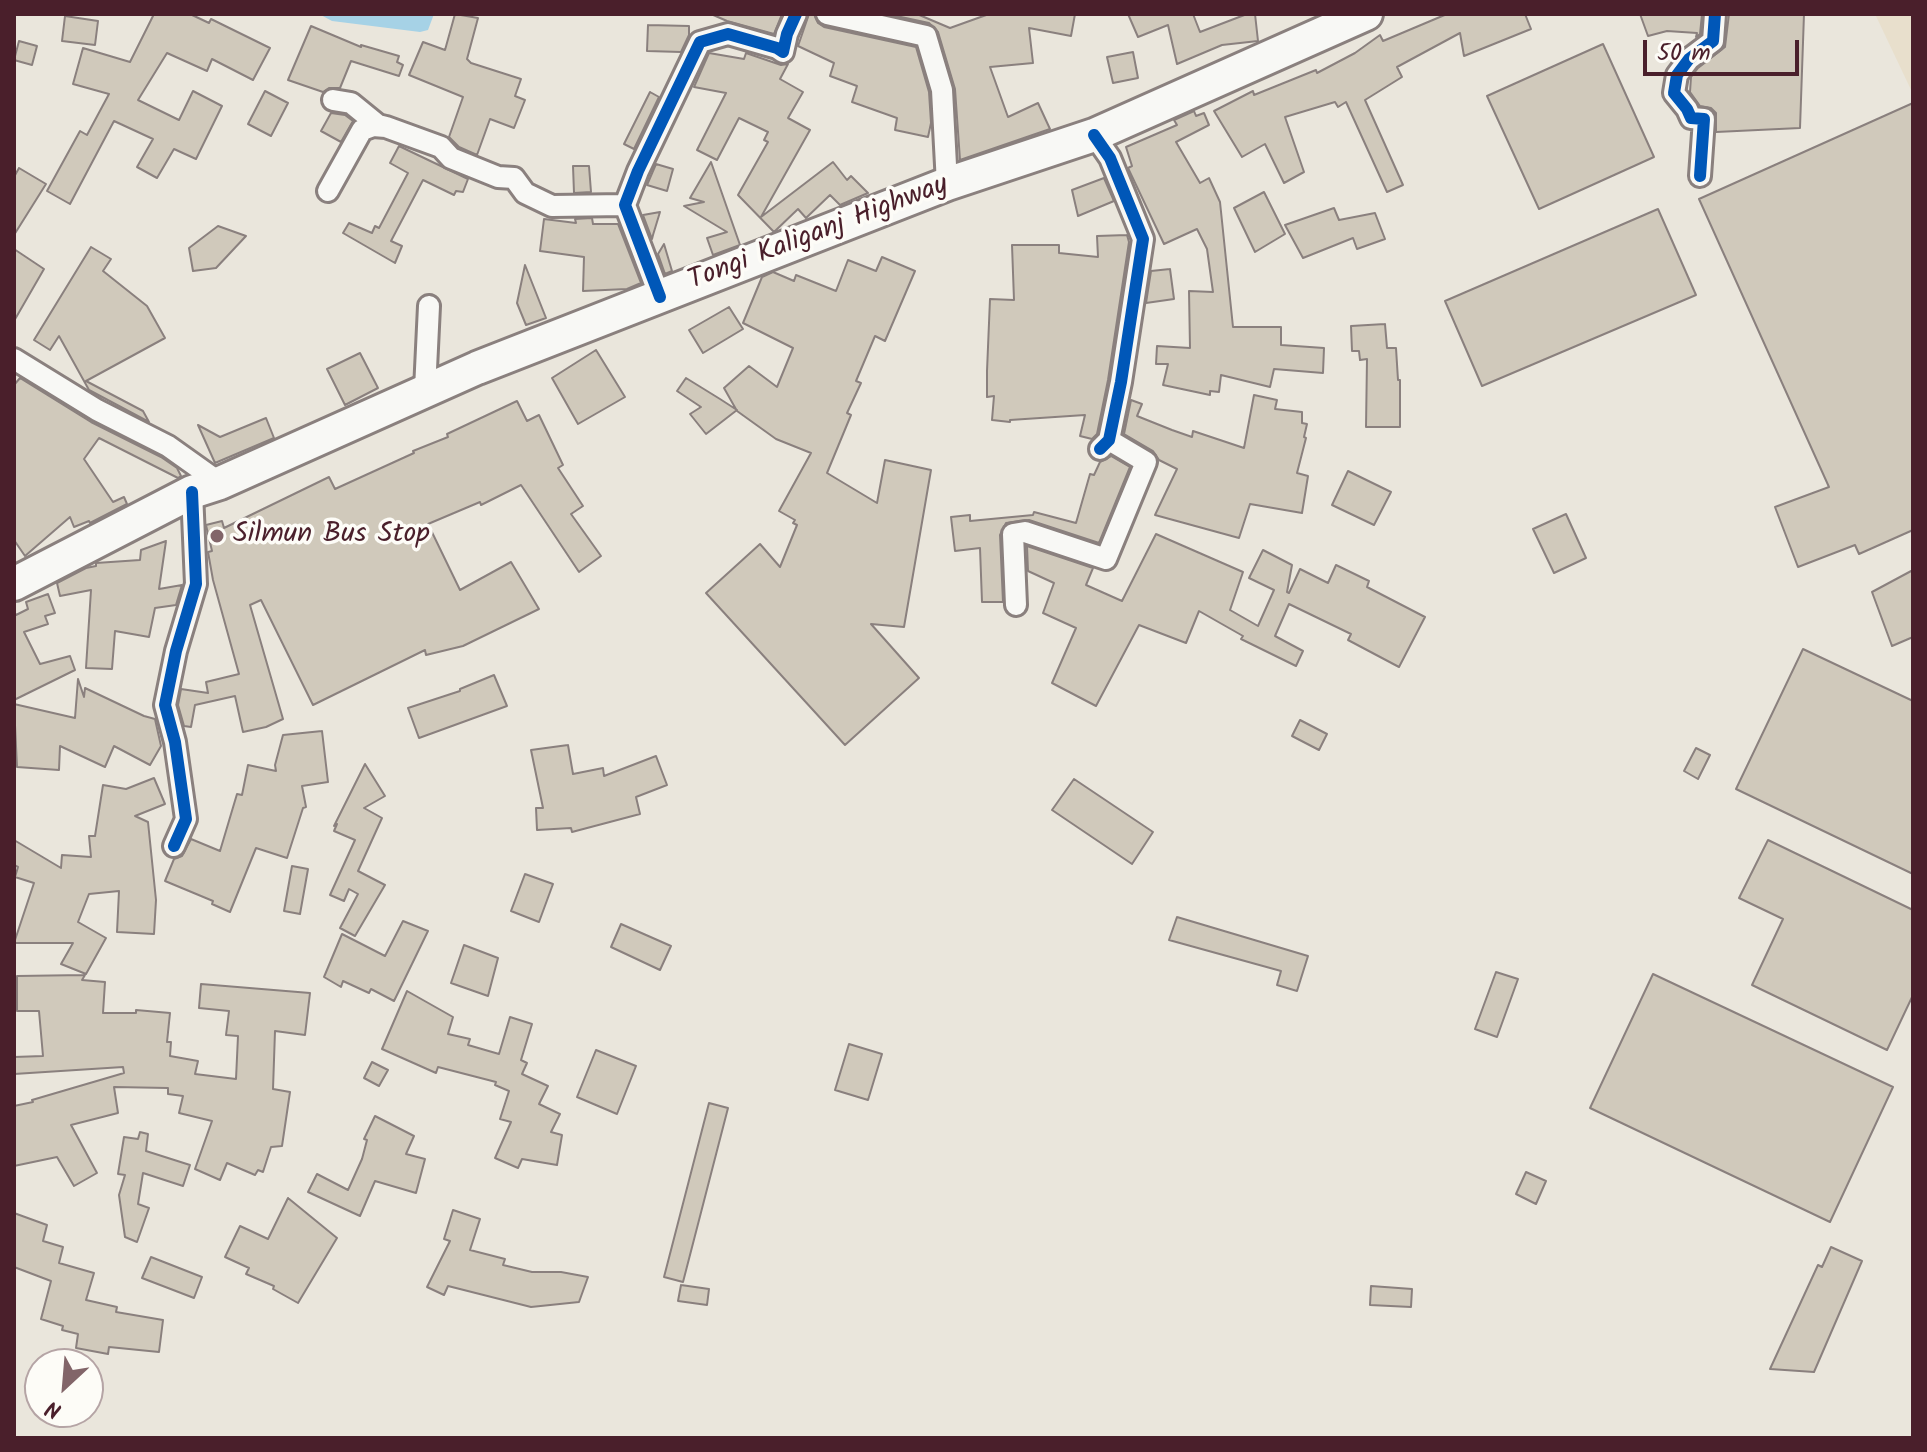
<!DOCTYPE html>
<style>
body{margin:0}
#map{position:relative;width:1927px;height:1452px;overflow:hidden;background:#eae6dc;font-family:Kalam,sans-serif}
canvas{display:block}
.frame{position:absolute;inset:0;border:16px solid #4a1f2b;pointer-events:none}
.north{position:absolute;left:24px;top:1348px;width:80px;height:80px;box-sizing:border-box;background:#fdfcf7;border:2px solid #b5a4a5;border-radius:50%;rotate:206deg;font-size:22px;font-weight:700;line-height:32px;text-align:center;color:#4a1f2b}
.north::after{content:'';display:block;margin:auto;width:28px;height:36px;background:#826569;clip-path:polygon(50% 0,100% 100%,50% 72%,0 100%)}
.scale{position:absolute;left:1643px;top:40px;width:156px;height:36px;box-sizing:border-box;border:4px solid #4a1f2b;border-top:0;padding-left:10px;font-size:24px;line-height:28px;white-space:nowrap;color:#4a1f2b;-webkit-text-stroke:6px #fdfcf7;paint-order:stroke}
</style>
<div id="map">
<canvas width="1927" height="1452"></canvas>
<div class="frame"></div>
<div class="north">N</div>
<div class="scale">50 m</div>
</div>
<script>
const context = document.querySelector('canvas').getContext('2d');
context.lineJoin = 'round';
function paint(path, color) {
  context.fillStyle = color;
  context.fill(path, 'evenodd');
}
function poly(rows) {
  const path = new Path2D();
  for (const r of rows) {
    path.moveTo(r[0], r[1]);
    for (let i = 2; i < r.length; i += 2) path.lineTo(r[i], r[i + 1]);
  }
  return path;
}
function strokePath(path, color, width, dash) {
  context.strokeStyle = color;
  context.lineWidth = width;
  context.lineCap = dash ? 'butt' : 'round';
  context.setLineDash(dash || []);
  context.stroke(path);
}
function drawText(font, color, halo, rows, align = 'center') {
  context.font = font + ' Kalam,sans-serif';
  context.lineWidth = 7;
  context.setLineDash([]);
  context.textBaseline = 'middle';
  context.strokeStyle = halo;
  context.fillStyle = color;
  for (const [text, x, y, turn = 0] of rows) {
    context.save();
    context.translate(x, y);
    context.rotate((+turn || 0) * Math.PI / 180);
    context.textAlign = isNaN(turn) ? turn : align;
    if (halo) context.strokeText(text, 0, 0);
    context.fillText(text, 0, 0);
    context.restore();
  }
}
paint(poly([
 [1875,14,1913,14,1913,94]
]), '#e8dfcc');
paint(poly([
 [319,14,434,14,428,30,420,32,332,21]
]), '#a6d2e6');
const building = poly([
 [154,14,190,14,209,23,211,19,270,48,253,80,212,59,207,71,167,53,138,100,179,120,193,91,222,106,196,159,174,149,157,178,137,167,153,139,114,121,70,204,47,191,80,131,87,135,109,94,73,84,83,48,130,62,154,14],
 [455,14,478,18,467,59,471,63,521,79,515,96,525,100,514,128,490,119,477,155,459,147,449,137,463,97,409,75,423,42,445,50,455,14],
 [711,14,782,14,774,34,727,21,711,14],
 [809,14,814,14,818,23,824,27,916,47,929,92,931,123,928,137,895,130,897,118,852,102,857,86,830,76,834,63,798,46,809,14],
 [887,14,917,14,950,28,989,14,1075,14,1071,36,1029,28,1033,63,990,67,1008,117,1038,103,1050,129,960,160,955,89,938,32,929,23,887,14],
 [1128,14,1193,14,1200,32,1247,14,1255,14,1258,41,1222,45,1177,64,1168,25,1138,37,1128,14],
 [1447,14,1525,14,1531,29,1464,56,1460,33,1397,67,1402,77,1365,100,1403,185,1387,192,1346,102,1338,107,1335,102,1285,117,1304,172,1284,183,1265,144,1242,157,1214,111,1253,91,1254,95,1316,70,1317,73,1355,53,1380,35,1383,41,1447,14],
 [1640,14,1702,14,1700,34,1696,37,1697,33,1667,31,1648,36,1640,14],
 [1729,14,1804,14,1800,128,1716,132,1716,113,1711,108,1700,106,1690,92,1691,77,1698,68,1725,47,1729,14],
 [65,16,98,21,95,45,62,41,65,16],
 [648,25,689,26,689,35,681,52,647,51,648,25],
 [311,26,361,47,361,45,399,56,397,62,403,65,399,76,351,61,340,88,329,88,323,92,288,80,311,26],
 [19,41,37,46,32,65,14,60,19,41],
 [1603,44,1654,157,1539,209,1487,96,1603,44],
 [1133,52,1138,78,1113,83,1107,57,1133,52],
 [709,53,744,59,746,53,781,65,788,64,780,79,803,92,788,118,810,130,761,217,833,162,847,180,851,176,868,193,840,205,830,195,806,218,798,209,774,232,738,195,768,142,764,140,768,132,739,118,717,160,697,150,726,93,694,87,709,53],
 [265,91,288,103,271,136,248,124,265,91],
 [650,92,659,97,634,149,624,144,650,92],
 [1913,103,1913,530,1859,554,1855,545,1798,567,1775,507,1829,487,1699,199,1913,103],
 [1194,111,1196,116,1204,113,1209,125,1176,142,1200,183,1209,178,1220,202,1233,327,1281,327,1281,345,1324,348,1323,373,1274,369,1270,387,1221,375,1219,392,1210,391,1210,395,1163,385,1168,364,1156,364,1157,346,1190,348,1189,291,1213,292,1207,249,1197,229,1164,244,1128,168,1132,166,1126,147,1177,125,1174,120,1194,111],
 [331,113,345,115,353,121,341,142,321,131,331,113],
 [399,146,468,179,463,192,456,191,454,195,423,180,391,241,402,246,395,263,343,233,349,223,372,233,375,226,379,228,408,173,390,163,399,146],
 [711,162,740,245,713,255,707,238,727,232,684,206,704,202,690,198,711,162],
 [656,164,673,169,667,191,647,185,656,164],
 [573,166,589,166,591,192,574,193,573,166],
 [19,168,46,184,14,235,14,177,19,168],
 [1104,178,1114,201,1078,216,1072,190,1104,178],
 [1264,192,1285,234,1255,252,1234,208,1264,192],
 [1334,208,1339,220,1375,213,1385,239,1357,249,1353,238,1303,258,1285,225,1334,208],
 [1658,209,1696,295,1482,386,1445,301,1658,209],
 [660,212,653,235,652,239,643,215,660,212],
 [592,218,593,224,618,224,641,283,627,289,583,291,584,257,540,251,544,219,576,223,575,219,592,218],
 [218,226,246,236,216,268,193,271,189,248,218,226],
 [1127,235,1129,242,1108,380,1097,434,1092,439,1080,436,1085,415,1010,420,1010,422,992,420,994,396,987,397,987,371,990,299,1014,300,1012,245,1059,245,1059,253,1098,257,1097,236,1127,235],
 [664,244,672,271,665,274,658,254,664,244],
 [91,247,111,259,103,271,147,306,165,338,86,381,143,411,149,422,89,390,59,336,50,350,34,340,91,247],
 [14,249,44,269,14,321,14,249],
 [882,257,915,271,885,341,875,336,856,381,861,383,847,413,851,415,827,473,877,503,885,460,931,470,904,627,871,624,919,678,845,745,706,593,760,544,780,567,797,525,793,523,795,520,779,511,811,453,776,439,737,411,724,388,749,366,777,387,793,348,743,323,762,277,773,272,794,281,796,275,836,291,848,260,876,271,882,257],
 [525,265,546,318,526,325,517,303,525,265],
 [1170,269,1174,299,1146,303,1151,271,1170,269],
 [729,307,743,329,703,353,689,330,729,307],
 [1385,324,1387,348,1396,348,1398,380,1400,380,1400,427,1366,427,1367,359,1360,360,1359,351,1352,351,1351,326,1385,324],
 [596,350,625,397,578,424,552,378,596,350],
 [360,353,378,388,345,405,327,369,360,353],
 [20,378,91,422,161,457,177,468,181,476,178,478,99,438,84,459,113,502,124,497,127,504,90,523,89,521,74,527,70,517,25,556,14,540,14,385,20,378],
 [686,378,720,399,737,410,706,434,690,414,701,407,677,391,686,378],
 [1254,395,1277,400,1275,409,1302,412,1302,423,1307,424,1304,437,1306,438,1297,473,1308,476,1302,513,1250,504,1239,538,1155,515,1177,469,1159,460,1153,451,1124,434,1131,400,1142,404,1137,416,1172,430,1192,437,1193,431,1244,448,1254,395],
 [517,401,527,421,539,415,563,465,558,468,583,506,571,514,601,556,579,572,521,485,481,505,480,502,428,524,460,590,511,562,539,609,463,646,426,655,425,650,313,705,261,600,250,605,283,719,266,727,243,732,235,696,195,705,191,727,184,726,178,705,181,689,208,693,206,682,239,674,213,580,208,552,212,551,206,525,222,521,224,528,329,477,335,489,414,453,413,451,448,437,447,434,517,401],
 [266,418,274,438,215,463,198,425,220,437,266,418],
 [1111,456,1130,467,1099,543,1029,520,1006,523,1000,535,1003,602,982,602,980,548,955,551,951,517,970,515,970,521,1033,515,1034,512,1076,523,1090,474,1094,475,1100,462,1111,456],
 [1348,471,1391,492,1374,525,1332,505,1348,471],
 [1566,514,1586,558,1554,573,1533,529,1566,514],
 [1156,534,1243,572,1230,610,1258,626,1274,590,1249,578,1263,550,1292,565,1287,592,1289,593,1300,569,1328,583,1336,565,1369,581,1367,587,1425,617,1399,667,1348,640,1351,634,1289,604,1275,636,1303,651,1296,666,1241,639,1243,636,1199,611,1186,643,1139,625,1096,706,1052,683,1076,628,1043,613,1054,583,1028,571,1027,546,1093,568,1086,585,1122,601,1156,534],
 [166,541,159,589,182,585,176,605,155,608,149,637,115,631,112,669,86,668,91,590,60,596,57,583,86,568,96,566,96,563,140,560,141,550,166,541],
 [1913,570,1913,637,1892,646,1872,592,1913,570],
 [48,594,55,613,45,616,48,624,24,632,40,664,70,656,75,670,14,700,14,612,16,615,28,609,26,602,48,594],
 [1803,649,1913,701,1913,874,1736,789,1803,649],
 [494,675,507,706,419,738,408,708,460,691,460,689,494,675],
 [78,679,84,697,85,688,144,716,155,719,161,746,150,765,114,746,105,767,60,746,59,770,17,767,14,704,75,718,78,679],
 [1300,720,1327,734,1319,750,1292,736,1300,720],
 [322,731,328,782,302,786,306,807,303,808,287,858,256,848,230,912,212,904,213,901,165,881,174,859,182,856,191,839,220,851,237,794,242,795,248,765,276,771,275,765,283,735,322,731],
 [568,745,573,774,603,768,604,776,656,756,667,785,636,797,640,814,572,832,571,828,537,830,536,808,543,808,531,750,568,745],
 [1696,748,1710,755,1698,779,1684,771,1696,748],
 [365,764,385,796,364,808,382,818,358,871,385,885,355,936,340,928,358,894,349,889,344,901,330,895,355,840,334,831,337,824,334,826,365,764],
 [154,778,165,804,135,816,148,822,156,900,154,934,117,932,119,891,89,894,78,922,106,938,86,974,61,964,73,943,14,943,34,883,15,877,18,867,14,865,14,840,61,868,62,855,91,857,89,836,95,836,103,785,126,789,154,778],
 [1074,779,1153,832,1132,864,1052,810,1074,779],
 [1768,840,1913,910,1913,995,1887,1050,1752,985,1783,919,1739,898,1768,840],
 [292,866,308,869,300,914,284,911,292,866],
 [525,874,553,884,539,922,511,911,525,874],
 [1177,917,1308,956,1297,991,1277,985,1281,971,1169,940,1177,917],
 [403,921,428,931,394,1001,371,989,369,993,343,981,341,987,324,977,342,934,385,956,403,921],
 [621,924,671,946,660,970,611,947,621,924],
 [464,945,498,958,488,996,451,983,464,945],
 [1496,972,1518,979,1497,1037,1475,1029,1496,972],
 [1653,974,1893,1087,1830,1222,1590,1108,1653,974],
 [85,975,82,980,105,982,103,1013,136,1013,136,1010,170,1013,167,1042,171,1042,170,1056,198,1061,195,1074,236,1079,238,1036,226,1035,229,1011,199,1008,201,984,310,993,305,1035,275,1031,273,1089,290,1092,282,1146,271,1147,263,1172,258,1170,255,1175,227,1163,220,1180,195,1169,212,1121,179,1113,183,1096,168,1094,168,1088,114,1087,118,1113,71,1125,97,1173,74,1186,57,1157,14,1166,14,1106,33,1102,32,1100,124,1073,123,1067,14,1074,14,1057,43,1056,39,1011,17,1011,17,976,85,975],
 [407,991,453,1017,448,1034,470,1039,468,1045,499,1054,510,1017,532,1024,521,1060,527,1063,522,1074,548,1086,539,1104,560,1114,551,1132,562,1135,557,1165,522,1159,518,1168,495,1158,511,1122,500,1119,509,1091,495,1085,496,1082,438,1067,436,1073,382,1049,407,991],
 [849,1044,882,1054,868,1100,835,1090,849,1044],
 [596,1050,636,1066,617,1114,577,1097,596,1050],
 [372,1062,388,1070,379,1086,364,1078,372,1062],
 [709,1103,728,1108,683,1282,664,1277,709,1103],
 [375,1116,414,1136,406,1154,425,1159,416,1193,375,1181,360,1216,308,1192,317,1174,348,1190,362,1159,367,1140,364,1139,375,1116],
 [140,1132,148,1134,146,1151,190,1165,183,1186,143,1173,138,1204,149,1208,137,1242,125,1237,119,1195,125,1175,118,1174,124,1137,138,1139,140,1132],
 [1526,1172,1546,1181,1536,1204,1516,1194,1526,1172],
 [288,1198,337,1238,298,1303,273,1289,274,1286,246,1274,249,1268,225,1257,240,1226,268,1239,288,1198],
 [453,1210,480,1219,470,1250,505,1259,503,1265,532,1272,561,1272,588,1277,579,1302,531,1307,448,1286,444,1295,427,1287,450,1241,444,1239,453,1210],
 [14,1213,47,1225,43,1241,63,1247,59,1263,94,1273,86,1300,117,1307,116,1312,163,1320,159,1352,109,1347,108,1354,76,1348,78,1334,62,1330,63,1326,41,1319,51,1281,14,1267,14,1213],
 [1831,1247,1862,1261,1814,1372,1770,1369,1818,1265,1822,1267,1831,1247],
 [151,1257,202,1277,194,1298,142,1278,151,1257],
 [681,1285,709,1289,707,1305,678,1301,681,1285],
 [1371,1286,1412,1289,1411,1307,1370,1305,1371,1286]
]);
paint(building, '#d0c9bb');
strokePath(building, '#8a807e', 2);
const street = poly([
 [827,14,926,36,942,90,947,184],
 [333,100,351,103,378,125,386,127],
 [1094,135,1110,158,1143,239,1121,382,1109,440,1100,449],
 [1700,176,1704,119,1691,118,1687,109,1674,93,1677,75,1689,59,1713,41,1715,14],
 [328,191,362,130,373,126,386,127,441,147,451,158,498,177,514,178,525,193,552,206,625,205],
 [660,297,625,205,638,171,700,42,728,34,777,48,783,52,787,34,796,14],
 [14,359,97,410,168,446,220,483],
 [425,390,429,306],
 [1016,605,1013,534,1025,532,1106,559,1146,462,1109,440],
 [174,846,186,819,175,742,165,705,176,651,196,584,192,492]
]);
const primary = poly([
 [14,584,192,492,220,483,477,368,947,184,1094,135,1366,14]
]);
strokePath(street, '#8a807e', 26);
strokePath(primary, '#8a807e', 38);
strokePath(street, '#f8f8f5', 20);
strokePath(primary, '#f8f8f5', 32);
strokePath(poly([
 [1094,135,1110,158,1143,239,1121,382,1109,440,1100,449],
 [1700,176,1704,119,1691,118,1687,109,1674,93,1677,75,1689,59,1713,41,1715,14],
 [660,297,625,205,638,171,700,42,728,34,777,48,783,52,787,34,796,14],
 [174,846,186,819,175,742,165,705,176,651,196,584,192,492]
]), '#0057b8', 12);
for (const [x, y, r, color] of [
 [217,536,8,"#826569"]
]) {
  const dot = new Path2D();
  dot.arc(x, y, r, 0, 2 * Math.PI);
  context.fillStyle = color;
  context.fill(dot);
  strokePath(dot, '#fdfcf7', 3);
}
drawText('28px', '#4a1f2b', '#fdfcf7', [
 ["Tongi Kaliganj Highway",819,235,-21]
]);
drawText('28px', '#4a1f2b', '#fdfcf7', [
 ["Silmun Bus Stop",233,536]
], 'left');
</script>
